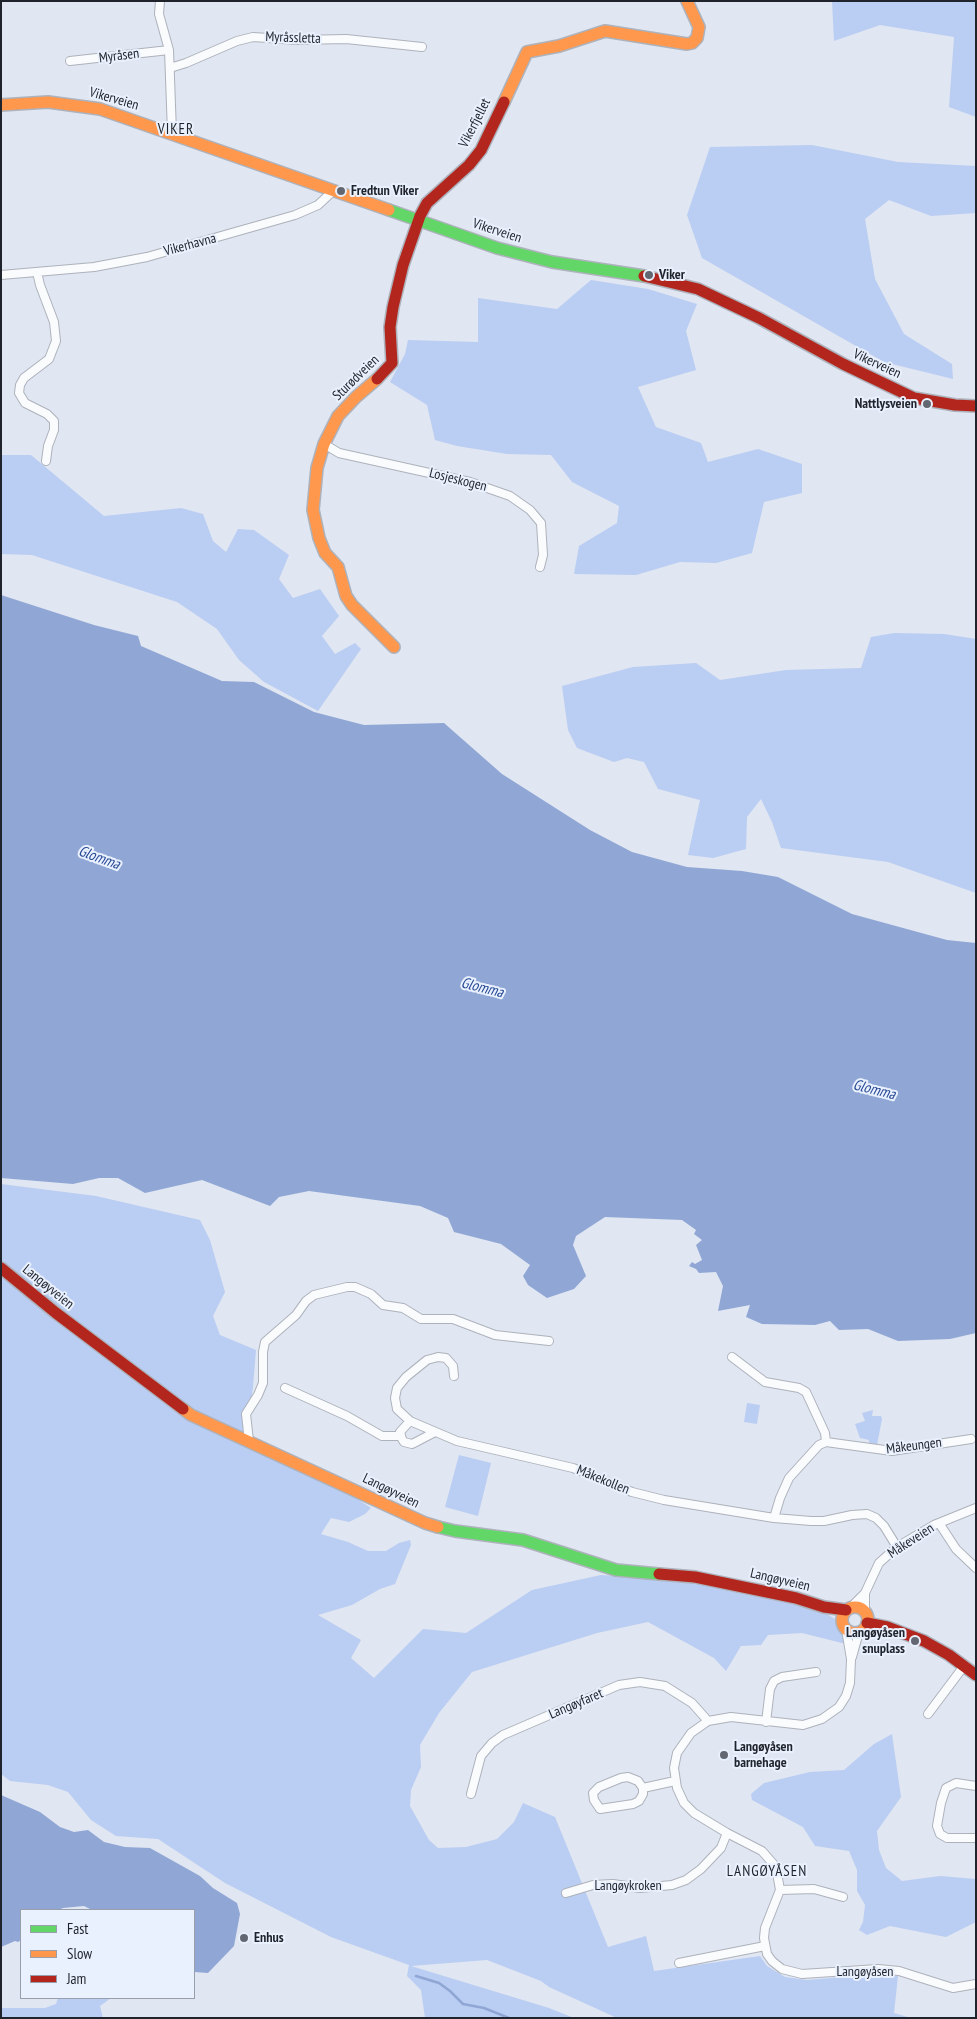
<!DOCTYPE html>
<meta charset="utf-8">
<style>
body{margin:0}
#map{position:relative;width:977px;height:2019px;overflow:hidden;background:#e0e6f2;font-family:"PT Sans Narrow",sans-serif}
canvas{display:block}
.frame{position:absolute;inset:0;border:2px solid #1f232b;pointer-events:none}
.legend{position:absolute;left:20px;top:1909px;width:175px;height:90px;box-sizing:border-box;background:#eaf1fe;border:1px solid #999faa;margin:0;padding:6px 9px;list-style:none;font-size:15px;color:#1f232b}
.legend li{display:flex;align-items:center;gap:10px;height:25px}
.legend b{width:25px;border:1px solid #999faa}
</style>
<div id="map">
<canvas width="977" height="2019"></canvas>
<div class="frame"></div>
<ul class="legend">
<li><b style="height:6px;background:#63d668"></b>Fast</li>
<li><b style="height:6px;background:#ff974d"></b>Slow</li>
<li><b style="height:6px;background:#b3261e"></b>Jam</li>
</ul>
</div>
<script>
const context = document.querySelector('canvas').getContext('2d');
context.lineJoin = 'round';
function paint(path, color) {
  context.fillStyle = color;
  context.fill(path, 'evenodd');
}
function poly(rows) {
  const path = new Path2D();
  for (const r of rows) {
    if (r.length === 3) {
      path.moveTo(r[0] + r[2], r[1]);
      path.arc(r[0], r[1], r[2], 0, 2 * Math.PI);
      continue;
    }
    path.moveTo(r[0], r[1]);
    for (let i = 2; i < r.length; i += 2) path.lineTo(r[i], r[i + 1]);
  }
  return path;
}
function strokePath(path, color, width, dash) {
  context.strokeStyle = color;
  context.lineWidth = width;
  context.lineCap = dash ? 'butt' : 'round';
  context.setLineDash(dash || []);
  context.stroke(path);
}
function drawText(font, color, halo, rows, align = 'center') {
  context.font = font + ' "PT Sans Narrow",sans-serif';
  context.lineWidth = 4;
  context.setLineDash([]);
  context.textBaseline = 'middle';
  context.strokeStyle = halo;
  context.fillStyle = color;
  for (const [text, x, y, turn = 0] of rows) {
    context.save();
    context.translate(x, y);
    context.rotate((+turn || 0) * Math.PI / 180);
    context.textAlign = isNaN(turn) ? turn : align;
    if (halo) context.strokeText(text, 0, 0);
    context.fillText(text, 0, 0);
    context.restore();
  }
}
paint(poly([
 [832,1,976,1,976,117,949,107,954,37,880,25,834,41],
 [812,145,898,162,976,166,976,213,931,216,889,200,865,219,875,279,904,334,952,364,953,379,884,362,702,258,687,215,710,147],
 [591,280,648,289,697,304,686,331,696,370,638,387,656,427,701,443,708,462,758,449,802,464,802,493,764,502,752,553,716,563,680,562,636,575,574,574,579,546,617,523,619,506,572,482,551,455,507,454,457,446,435,440,427,405,390,382,405,354,408,340,478,342,478,298,557,309],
 [1,455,31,455,104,516,181,508,203,514,213,541,226,552,238,529,254,530,289,555,279,579,293,598,320,589,339,616,322,636,335,654,355,643,361,649,318,711,264,682,239,660,217,629,177,602,32,555,1,554],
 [894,633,944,634,976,639,976,893,888,862,781,848,772,822,761,799,747,817,746,849,713,858,688,855,700,800,658,789,644,762,627,758,614,762,577,748,568,730,562,686,633,667,696,663,720,680,786,670,861,668,871,637],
 [1,1184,96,1196,200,1220,210,1240,225,1292,213,1316,220,1335,256,1350,253,1387,248,1422,254,1449,347,1492,371,1508,365,1514,349,1522,331,1518,321,1534,348,1542,368,1551,386,1551,399,1543,410,1540,411,1545,395,1584,380,1589,352,1605,318,1615,361,1640,351,1658,374,1678,423,1629,466,1633,532,1590,601,1575,708,1582,814,1606,835,1619,846,1644,802,1633,768,1635,761,1645,741,1646,726,1671,714,1658,648,1622,597,1633,472,1672,439,1713,420,1745,421,1767,411,1790,410,1806,429,1840,438,1848,466,1847,497,1839,514,1822,523,1803,555,1817,608,1947,646,1936,654,1971,760,1956,767,1966,785,1977,807,1980,878,1974,898,1976,894,2013,911,2018,617,2018,549,1987,541,1981,487,1960,411,1966,549,2008,574,2018,425,2018,421,1990,407,1976,409,1965,331,1937,225,1883,158,1839,116,1836,91,1820,68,1792,48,1785,10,1781,1,1774],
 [747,1403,760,1405,757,1424,744,1422],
 [873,1410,872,1416,881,1416,882,1419,877,1445,869,1443,869,1440,860,1438,855,1424,865,1421,862,1413],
 [459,1455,491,1463,478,1516,445,1507],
 [892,1734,901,1797,877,1831,879,1850,886,1868,902,1881,940,1876,976,1879,976,1922,946,1937,890,1926,867,1935,859,1930,863,1922,865,1905,857,1891,857,1870,849,1851,815,1846,803,1827,752,1800,751,1794,764,1783,810,1772,844,1770,874,1744],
 [58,1998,111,1998,100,2006,103,2018,1,2018,1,2008,45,2008,56,2004]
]), '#bacdf2');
paint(poly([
 [1,595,94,625,138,636,141,646,222,681,254,682,314,712,364,725,444,723,502,774,590,830,632,852,687,867,742,871,778,877,852,914,947,940,976,943,976,1333,950,1339,898,1341,868,1329,839,1330,830,1321,815,1325,762,1324,746,1317,750,1305,718,1311,723,1286,716,1272,699,1273,696,1269,689,1266,692,1262,695,1264,702,1260,696,1245,702,1240,694,1234,696,1230,682,1220,605,1217,576,1236,573,1245,586,1276,574,1289,547,1298,528,1285,523,1276,530,1265,501,1244,454,1232,448,1218,420,1206,309,1191,279,1197,270,1206,202,1180,145,1193,118,1178,99,1178,73,1184,1,1178],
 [1,1795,40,1812,60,1827,74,1832,88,1830,104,1842,125,1847,150,1848,200,1876,213,1888,237,1903,240,1914,234,1946,208,1973,195,1972,194,1910,92,1910,84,1906,63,1908,59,1910,21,1910,21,1940,18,1942,15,1941,1,1947]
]), '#90a7d5');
strokePath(poly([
 [416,1976,439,1983,450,1991,463,2004,484,2008,509,2018]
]), '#90a7d5', 2.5);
const street = poly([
 [160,1,159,14,169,50,172,133],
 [70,61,169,50],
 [170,68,186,63,237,41,253,37,298,40,346,39,422,47],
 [37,272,40,285,54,322,56,341,49,359,24,378,20,385,19,393,25,403,47,414,54,421,54,430,48,446,46,461],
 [1,275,94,267,147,257,295,215,318,205,333,191],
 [324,444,339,453,470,482,510,496,530,510,541,523,543,555,540,567],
 [732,1357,765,1382,799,1388,806,1392,825,1433,826,1442],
 [454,1376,453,1366,446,1358,438,1357,427,1360,406,1377,397,1388,395,1398,397,1409,410,1421,457,1441,573,1468,632,1492,664,1500,774,1518,811,1521,824,1521,852,1515,867,1514,876,1518,884,1526,897,1547],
 [285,1388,347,1416,382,1436,400,1436],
 [410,1421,400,1432,402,1439,404,1442,412,1444,416,1442,435,1432],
 [249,1441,246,1414,258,1395,263,1383,263,1352,265,1342,296,1315,306,1301,314,1295,347,1287,355,1287,371,1294,383,1305,403,1308,421,1319,453,1319,495,1335,549,1341],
 [774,1518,780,1498,789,1478,819,1445,826,1442,892,1451,971,1439],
 [939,1523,956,1549,976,1568],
 [865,1593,865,1612],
 [851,1607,865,1593,879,1563,897,1547,934,1525,976,1508],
 [846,1629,851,1659,850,1683,846,1696,839,1707,822,1719,803,1725,731,1717,708,1721,691,1733,677,1753,674,1768,677,1788,684,1803,694,1813,727,1833,762,1851,776,1867,780,1890,765,1928,764,1938,767,1954,772,1961,782,1969,802,1974,878,1969,899,1971,953,1988,976,1984],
 [852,1657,859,1632],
 [928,1714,964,1666],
 [766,1722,770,1689,774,1681,782,1677,816,1672],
 [976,1786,956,1783,946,1788,941,1803,937,1826,940,1834,947,1838,976,1838],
 [643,1788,643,1794,639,1801,633,1804,600,1809,594,1800,593,1793,599,1787,621,1778,628,1777,638,1781,643,1788,675,1781],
 [471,1794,481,1756,492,1743,503,1735,619,1685,640,1682,665,1686,692,1703,708,1721],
 [780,1890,814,1889,843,1897],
 [566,1893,593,1885,613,1884,640,1888,672,1885,686,1880,701,1869,721,1848,727,1833],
 [679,1963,765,1946]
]);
const fast = poly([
 [389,210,497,248,552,262,644,276],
 [438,1527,455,1531,523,1540,616,1570,659,1574]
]);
const slow = poly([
 [504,102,527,52,559,46,605,31,687,44,692,43,697,38,699,27,687,1],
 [1,105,48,102,100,109,389,210],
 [377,379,356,397,338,416,324,444,317,468,313,510,319,538,325,553,338,567,346,596,352,605,394,647],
 [183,1409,191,1415,425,1523,438,1527],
 [855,1620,13]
]);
const jam = poly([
 [644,276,698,289,759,318,843,364,914,398,955,405,976,406],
 [377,379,392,363,390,327,393,307,403,265,420,216,427,203,469,165,481,150,504,102],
 [1,1268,56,1313,183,1409],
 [659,1574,695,1577,796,1598,824,1607,846,1610],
 [867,1623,887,1627,924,1641,949,1655,976,1675]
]);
strokePath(street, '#adb2bb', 10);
strokePath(fast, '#adb2bb', 14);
strokePath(slow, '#adb2bb', 14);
strokePath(jam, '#adb2bb', 14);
strokePath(street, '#fafbfd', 8);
strokePath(fast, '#63d668', 11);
strokePath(slow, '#ff974d', 11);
strokePath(jam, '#b3261e', 11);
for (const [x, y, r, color] of [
 [341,191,5,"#636771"],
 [649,275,5,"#636771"],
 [927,404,5,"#636771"],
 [915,1641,5,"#636771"],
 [724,1755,5,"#636771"],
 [244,1938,5,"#636771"]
]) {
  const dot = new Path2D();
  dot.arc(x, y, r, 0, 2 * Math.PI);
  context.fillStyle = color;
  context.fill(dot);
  strokePath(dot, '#eaf1fe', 2);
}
drawText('14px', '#1f232b', '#eaf1fe', [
 ["Myråssletta",293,38,2],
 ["Myråsen",119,56,-7],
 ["Vikerveien",114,99,16],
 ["Vikerfjellet",475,123,-63],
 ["Vikerveien",497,231,18],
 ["Vikerhavna",190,245,-15],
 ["Vikerveien",877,364,25],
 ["Sturødveien",356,378,-44],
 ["Losjeskogen",458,480,14],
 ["Langøyveien",48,1287,39],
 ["Måkeungen",914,1446,-7],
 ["Måkekollen",603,1480,22],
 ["Langøyveien",391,1491,26],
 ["Måkeveien",911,1541,-33],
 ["Langøyveien",780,1580,13],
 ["Langøyfaret",576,1704,-23],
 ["Langøykroken",628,1886],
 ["Langøyåsen",865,1972]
]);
drawText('bold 14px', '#1f232b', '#eaf1fe', [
 ["Fredtun Viker",351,191],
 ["Viker",659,275],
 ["Nattlysveien",917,404,"right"],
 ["Langøyåsen",905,1633,"right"],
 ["snuplass",905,1649,"right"],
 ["Langøyåsen",734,1747],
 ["barnehage",734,1763],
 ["Enhus",254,1938]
], 'left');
context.letterSpacing = '1px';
drawText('15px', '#1f232b', '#eaf1fe', [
 ["VIKER",176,130],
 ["LANGØYÅSEN",767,1872]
]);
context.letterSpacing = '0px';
drawText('italic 15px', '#274994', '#eaf1fe', [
 ["Glomma",99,858,20],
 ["Glomma",482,988,14],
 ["Glomma",874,1090,14]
]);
</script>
